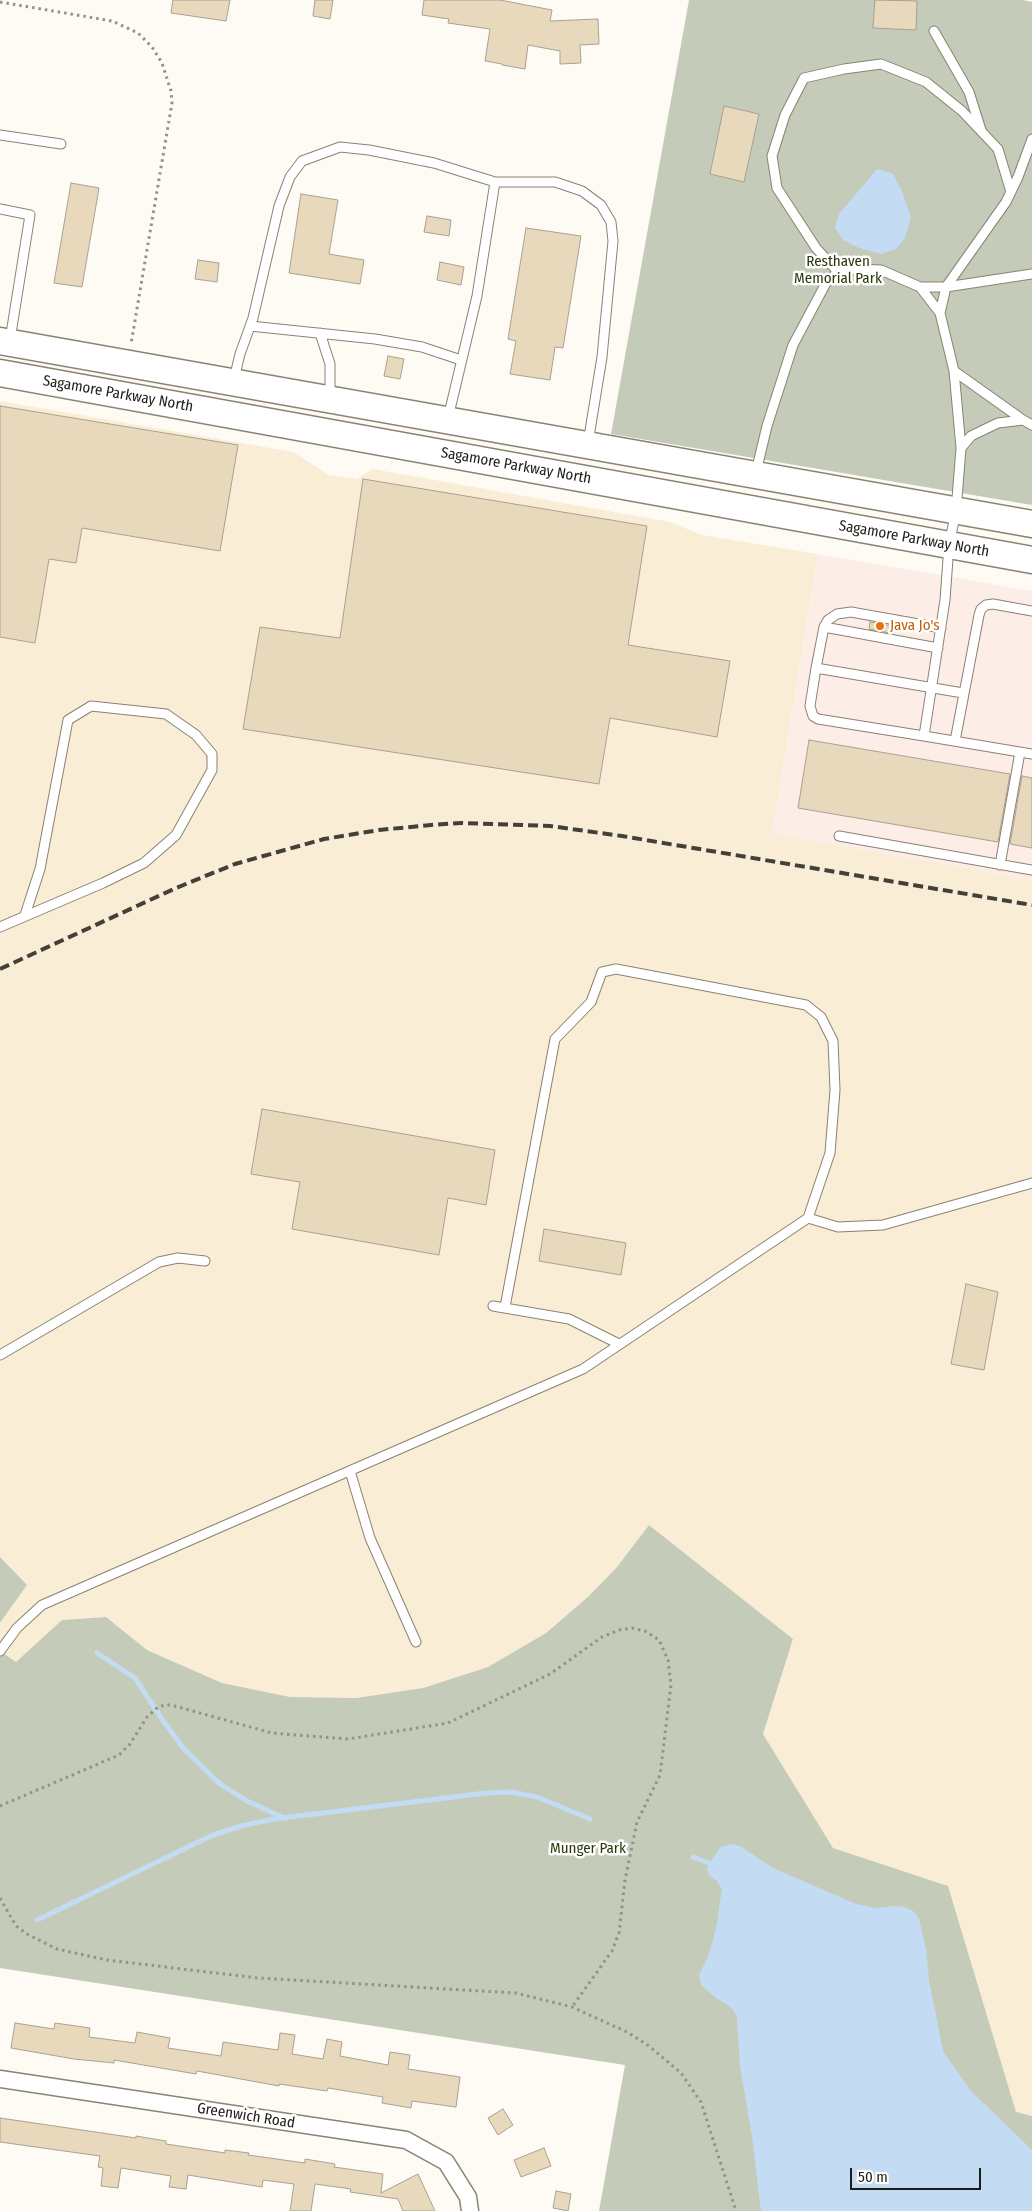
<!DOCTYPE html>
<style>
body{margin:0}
#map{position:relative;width:1032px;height:2211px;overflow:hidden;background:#fefbf4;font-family:"Fira Sans Condensed",sans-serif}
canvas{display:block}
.scale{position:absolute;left:850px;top:2168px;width:131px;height:22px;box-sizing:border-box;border:2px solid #1f1c16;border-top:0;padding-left:6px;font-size:15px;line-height:18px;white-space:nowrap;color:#1f1c16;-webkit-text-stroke:4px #fff;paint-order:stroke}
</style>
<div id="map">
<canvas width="1032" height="2211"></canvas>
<div class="scale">50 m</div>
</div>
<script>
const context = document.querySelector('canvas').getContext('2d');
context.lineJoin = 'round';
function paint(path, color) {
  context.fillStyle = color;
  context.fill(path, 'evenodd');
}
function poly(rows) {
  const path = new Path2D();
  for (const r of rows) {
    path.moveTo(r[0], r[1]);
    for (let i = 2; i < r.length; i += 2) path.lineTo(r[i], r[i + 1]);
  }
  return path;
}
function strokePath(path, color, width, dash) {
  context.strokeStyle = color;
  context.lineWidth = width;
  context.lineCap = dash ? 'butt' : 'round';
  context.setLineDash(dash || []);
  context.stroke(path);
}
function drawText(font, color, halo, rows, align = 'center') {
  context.font = font + ' "Fira Sans Condensed",sans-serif';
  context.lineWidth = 5;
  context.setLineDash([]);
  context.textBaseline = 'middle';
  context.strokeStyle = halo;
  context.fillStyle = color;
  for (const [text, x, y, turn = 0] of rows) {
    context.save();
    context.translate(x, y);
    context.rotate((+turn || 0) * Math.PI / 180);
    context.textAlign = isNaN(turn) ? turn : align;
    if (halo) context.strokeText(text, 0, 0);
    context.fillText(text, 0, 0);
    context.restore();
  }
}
paint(poly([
 [818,554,1032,591,1032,880,772,835]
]), '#fcede7');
paint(poly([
 [0,401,293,452,329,475,357,479,373,469,670,522,702,535,818,554,772,834,1032,880,1032,2116,1016,2113,948,1886,833,1848,763,1734,793,1639,649,1525,617,1567,589,1596,546,1633,488,1667,423,1688,356,1698,290,1697,222,1683,147,1650,106,1617,62,1620,16,1663,0,1651,0,1623,27,1585,0,1557]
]), '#f9edd5');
paint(poly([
 [689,0,1023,0,1032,2,1032,505,611,434],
 [649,1525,793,1639,763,1734,833,1848,948,1886,1016,2112,1032,2116,1032,2211,599,2211,625,2065,0,1968,0,1651,16,1662,62,1620,106,1617,147,1650,222,1683,290,1697,356,1698,423,1688,488,1667,546,1633,589,1596,617,1567],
 [0,1557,27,1585,0,1623]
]), '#c4cbb8');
paint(poly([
 [877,169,892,173,901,189,911,217,905,238,896,249,882,254,859,248,843,240,835,228,839,214],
 [730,1844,740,1846,773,1868,856,1904,876,1908,895,1906,905,1907,913,1911,919,1919,926,1949,929,1980,943,2051,971,2091,1032,2150,1032,2211,761,2211,752,2136,740,2067,737,2017,732,2008,716,1998,701,1985,699,1975,708,1957,716,1929,722,1889,716,1880,709,1875,707,1869,709,1863,721,1847]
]), '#c4dcf3');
strokePath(poly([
 [97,1653,135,1678,164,1722,184,1749,220,1784,247,1801,284,1818],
 [693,1857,709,1863],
 [37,1920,213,1835,241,1826,274,1819,486,1793,511,1792,537,1797,590,1819]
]), '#c4dcf3', 5);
const building = poly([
 [173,0,230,0,226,21,171,13,173,0],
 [315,0,333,0,330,19,313,16,315,0],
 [424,0,500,0,552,10,550,21,598,19,599,44,580,45,581,63,560,64,560,51,528,45,525,69,502,65,502,64,485,61,490,29,448,23,449,19,422,15,424,0],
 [875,0,917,1,916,30,873,28,875,0],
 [724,106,759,114,744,182,710,174,724,106],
 [71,183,99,188,82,287,54,283,71,183],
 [301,194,338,200,329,254,364,260,360,284,289,273,301,194],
 [427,216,451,220,449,236,424,232,427,216],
 [526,228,581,236,563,348,555,347,550,380,510,374,516,341,508,339,526,228],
 [198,260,219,263,217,282,195,279,198,260],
 [440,262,464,267,461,285,437,280,440,262],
 [388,356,404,359,400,379,384,376,388,356],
 [0,406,238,445,220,551,82,528,76,563,49,559,35,643,0,637,0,406],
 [363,479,647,526,628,645,730,661,717,737,610,718,599,784,243,729,260,627,340,638,363,479],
 [870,622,892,626,890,633,869,629,870,622],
 [809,740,1010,774,998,842,798,808,809,740],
 [1022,776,1032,778,1032,848,1010,844,1022,776],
 [262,1109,495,1150,486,1205,448,1198,439,1255,292,1229,300,1182,251,1174,262,1109],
 [544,1229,626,1243,621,1275,539,1261,544,1229],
 [966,1284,998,1292,984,1370,951,1364,966,1284],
 [15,2023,54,2029,55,2023,90,2028,89,2037,135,2043,137,2032,170,2038,168,2048,221,2056,223,2042,278,2050,280,2033,295,2035,292,2054,323,2059,327,2039,342,2042,340,2056,388,2065,390,2052,410,2055,408,2069,460,2077,456,2107,412,2101,411,2108,382,2103,383,2097,328,2088,327,2091,279,2084,279,2086,197,2071,196,2074,114,2060,114,2063,74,2059,11,2048,15,2023],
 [503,2109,513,2125,498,2135,488,2118,503,2109],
 [0,2118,136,2138,136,2136,166,2141,166,2144,225,2153,225,2150,249,2153,248,2155,305,2163,305,2159,335,2164,334,2167,383,2174,381,2193,418,2174,435,2211,403,2211,398,2199,350,2192,351,2189,315,2184,311,2211,290,2211,294,2184,263,2180,262,2187,188,2175,186,2189,169,2187,171,2176,121,2168,118,2188,101,2186,103,2168,98,2167,100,2156,0,2142,0,2118],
 [544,2148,551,2166,521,2177,514,2160,544,2148],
 [556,2191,571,2194,568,2211,553,2208,556,2191]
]);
paint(building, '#e8d9bd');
strokePath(building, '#a9a192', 1);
const service = poly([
 [934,31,969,92,981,130],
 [0,135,61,144],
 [0,209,30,215,10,340],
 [838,272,816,248,777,188,772,156,785,115,804,78,844,69,881,64,926,82,962,111,998,149,1011,192],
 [920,287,946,287,1006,202,1018,177,1032,139],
 [940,313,946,287,1032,274],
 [250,326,375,339,422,347,461,360],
 [320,333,330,364,330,396],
 [954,371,1023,420],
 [234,379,240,354,253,318,279,206,290,177,302,161,340,147,369,150,434,163,495,182,555,182,582,191,601,205,611,222,613,241,602,357,588,443],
 [448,418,477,296,495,182],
 [961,448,971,436,998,423,1023,420,1032,425],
 [756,472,767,426,793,345,826,283,838,272,858,269,881,270,920,287,940,313,954,371,961,448,956,511,949,545,945,600,924,736,1032,754],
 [824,627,828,620,837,614,851,612,941,628],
 [816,668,824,627,938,648],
 [924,736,818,719,813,716,810,706,816,668,963,693],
 [955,741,979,615,981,609,986,605,993,604,1032,611],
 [839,836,1032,870],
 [1000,865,1020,752],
 [0,927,103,883,144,863,176,835,212,770,212,754,196,735,166,714,91,706,68,720,40,869,25,915],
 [808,1218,838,1227,883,1225,1032,1183],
 [493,1306,569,1319,619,1344],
 [0,1355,159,1262,178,1258,205,1261],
 [350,1471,370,1538,416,1642],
 [0,1651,17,1628,42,1605,583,1369,808,1218,830,1153,835,1090,833,1041,821,1017,806,1005,616,969,602,972,591,1002,555,1039,505,1307]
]);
const minor = poly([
 [0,2079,406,2140,446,2162,468,2197,470,2211]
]);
const primary = poly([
 [0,341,1032,524],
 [0,373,1032,560]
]);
strokePath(service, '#8a8273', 11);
strokePath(minor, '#8a8273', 19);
strokePath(primary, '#8a8273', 29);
strokePath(poly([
 [0,2,112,21,138,33,152,47,162,63,171,91,172,103,131,344],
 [0,1806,119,1755,130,1744,147,1717,158,1707,165,1705,171,1705,272,1733,348,1739,448,1723,550,1674,602,1637,619,1630,632,1628,645,1631,659,1640,668,1660,671,1685,660,1775,637,1822,625,1880,619,1933,612,1951,572,2007],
 [0,1898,16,1926,27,1934,57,1949,107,1960,258,1978,516,1993,572,2007,627,2032,649,2046,681,2073,701,2102,736,2211]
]), '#94918a', 3, [2.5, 4]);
strokePath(service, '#fff', 9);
strokePath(minor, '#fff', 16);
strokePath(primary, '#fff', 26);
strokePath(poly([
 [0,969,176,888,235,864,324,839,379,830,431,825,461,823,550,826,622,836,1032,905]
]), '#43403a', 4, [10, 5]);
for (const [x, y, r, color] of [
 [880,626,5,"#e8710a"]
]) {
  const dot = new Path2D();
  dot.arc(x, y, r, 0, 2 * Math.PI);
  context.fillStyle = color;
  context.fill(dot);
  strokePath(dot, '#fff', 2);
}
drawText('15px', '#2a3809', '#fff', [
 ["Resthaven",838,262],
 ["Memorial Park",838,279],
 ["Munger Park",588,1849]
]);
drawText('15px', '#1f1c16', '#fff', [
 ["Sagamore Parkway North",118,394,10],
 ["Sagamore Parkway North",516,466,10],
 ["Sagamore Parkway North",914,539,10],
 ["Greenwich Road",246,2116,9]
]);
drawText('15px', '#c56008', '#fff', [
 ["Java Jo's",890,626]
], 'left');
</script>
